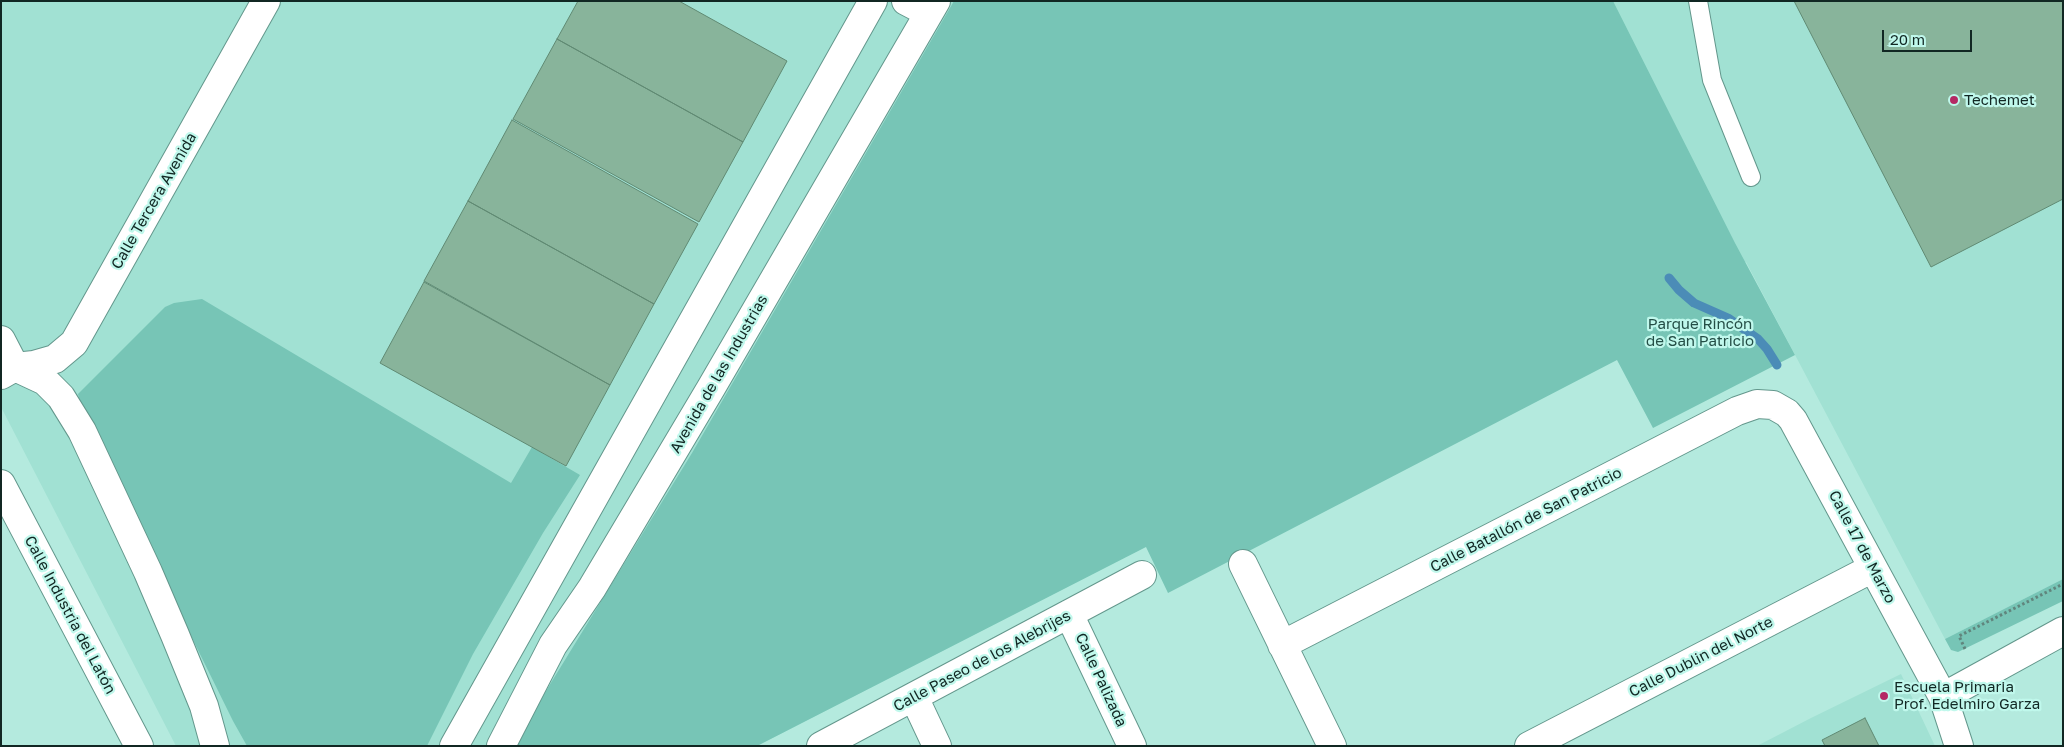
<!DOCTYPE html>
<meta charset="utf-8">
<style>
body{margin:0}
#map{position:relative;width:2064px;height:747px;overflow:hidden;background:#b4eade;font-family:"Golos Text",sans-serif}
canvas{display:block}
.frame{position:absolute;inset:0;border:2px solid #112723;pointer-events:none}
.scale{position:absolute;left:1882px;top:30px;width:90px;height:22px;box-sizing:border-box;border:2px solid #112723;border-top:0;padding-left:6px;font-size:15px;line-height:18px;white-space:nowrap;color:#112723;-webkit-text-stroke:4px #c0f8ec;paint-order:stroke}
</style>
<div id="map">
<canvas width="2064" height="747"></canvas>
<div class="frame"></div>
<div class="scale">20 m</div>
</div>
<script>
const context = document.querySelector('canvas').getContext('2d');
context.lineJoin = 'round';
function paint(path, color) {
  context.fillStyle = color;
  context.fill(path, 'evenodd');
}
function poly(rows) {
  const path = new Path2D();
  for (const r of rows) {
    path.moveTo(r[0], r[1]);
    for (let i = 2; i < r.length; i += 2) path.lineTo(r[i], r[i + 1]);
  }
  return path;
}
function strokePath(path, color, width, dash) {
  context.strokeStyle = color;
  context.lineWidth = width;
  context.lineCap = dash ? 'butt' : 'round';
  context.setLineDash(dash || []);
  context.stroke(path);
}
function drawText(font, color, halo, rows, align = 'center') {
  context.font = font + ' "Golos Text",sans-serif';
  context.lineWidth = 4.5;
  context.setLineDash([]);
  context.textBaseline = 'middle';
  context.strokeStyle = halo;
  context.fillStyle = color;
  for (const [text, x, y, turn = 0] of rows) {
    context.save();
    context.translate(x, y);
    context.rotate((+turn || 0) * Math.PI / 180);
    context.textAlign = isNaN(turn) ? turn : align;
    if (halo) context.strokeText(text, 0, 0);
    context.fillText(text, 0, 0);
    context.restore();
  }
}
paint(poly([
 [1,1,2063,1,2063,579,1945,639,1746,262,1562,333,757,746,176,746,1,407],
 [1901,674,1935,746,1757,746,1811,718]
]), '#a1e1d3');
paint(poly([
 [954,1,1613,1,1735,243,1795,355,1653,428,1617,360,1168,593,1146,547,757,746,515,746,522,730,692,453],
 [202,299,511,483,532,447,580,475,543,533,473,654,427,746,247,746,233,721,84,419,78,394,165,307,174,303],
 [2063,579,2063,601,1958,652,1951,650,1945,639]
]), '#77c5b6');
strokePath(poly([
 [1669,278,1679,290,1694,303,1728,318,1758,339,1767,349,1777,365]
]), '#4b8cb7', 9);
const building = poly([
 [578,1,679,1,787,61,743,142,557,39,578,1],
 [1794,1,2063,1,2063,199,1931,267,1794,1],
 [557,39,743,142,699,222,513,119,557,39],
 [512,120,698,224,654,304,468,201,512,120],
 [468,201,654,304,610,385,424,281,468,201],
 [424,282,610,385,566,466,380,363,424,282],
 [1865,718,1879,746,1825,746,1822,740,1865,718]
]);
paint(building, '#88b49b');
strokePath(building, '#608a73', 1);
const lane = poly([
 [1698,1,1712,80,1751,177]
]);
const street = poly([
 [906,1,929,13],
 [1,340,15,367],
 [15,367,45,381,61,397,82,431,148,572,175,635,204,706,215,746],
 [1,375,15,367,34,365,55,359,74,343,266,1],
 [1,484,139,746],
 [1243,564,1332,746],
 [1069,614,1132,746],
 [1282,645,1737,411,1757,404,1773,405,1787,413,1793,420,1943,697,1959,746],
 [914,697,937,746],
 [1943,697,2063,631],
 [454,746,873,1],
 [501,746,553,645,592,588,711,388,936,1],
 [821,746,1142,575],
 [1529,746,1873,568]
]);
strokePath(lane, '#63978c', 20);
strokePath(street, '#63978c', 30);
strokePath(poly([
 [1965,649,1959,636,2063,584]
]), '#60857d', 3, [2.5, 2.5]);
strokePath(lane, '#fff', 18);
strokePath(street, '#fff', 28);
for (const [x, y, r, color] of [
 [1954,100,5,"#b42964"],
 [1884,696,5,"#b42964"]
]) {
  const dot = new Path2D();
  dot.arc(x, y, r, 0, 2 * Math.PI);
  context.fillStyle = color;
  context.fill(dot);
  strokePath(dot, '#c0f8ec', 2);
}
drawText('15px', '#112723', '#c0f8ec', [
 ["Techemet",1964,100],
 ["Escuela Primaria",1894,687],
 ["Prof. Edelmiro Garza",1894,704]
], 'left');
drawText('15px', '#112723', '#c0f8ec', [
 ["Calle Tercera Avenida",154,201,-60],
 ["Avenida de las Industrias",719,374,-60],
 ["Calle Batallón de San Patricio",1526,520,-27],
 ["Calle 17 de Marzo",1862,547,62],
 ["Calle Industria del Latón",70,615,62],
 ["Calle Dublin del Norte",1701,657,-27],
 ["Calle Paseo de los Alebrijes",982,661,-28],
 ["Calle Palizada",1101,680,65]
]);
drawText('15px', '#244e46', '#c0f8ec', [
 ["Parque Rincón",1700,324],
 ["de San Patricio",1700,341]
]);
</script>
